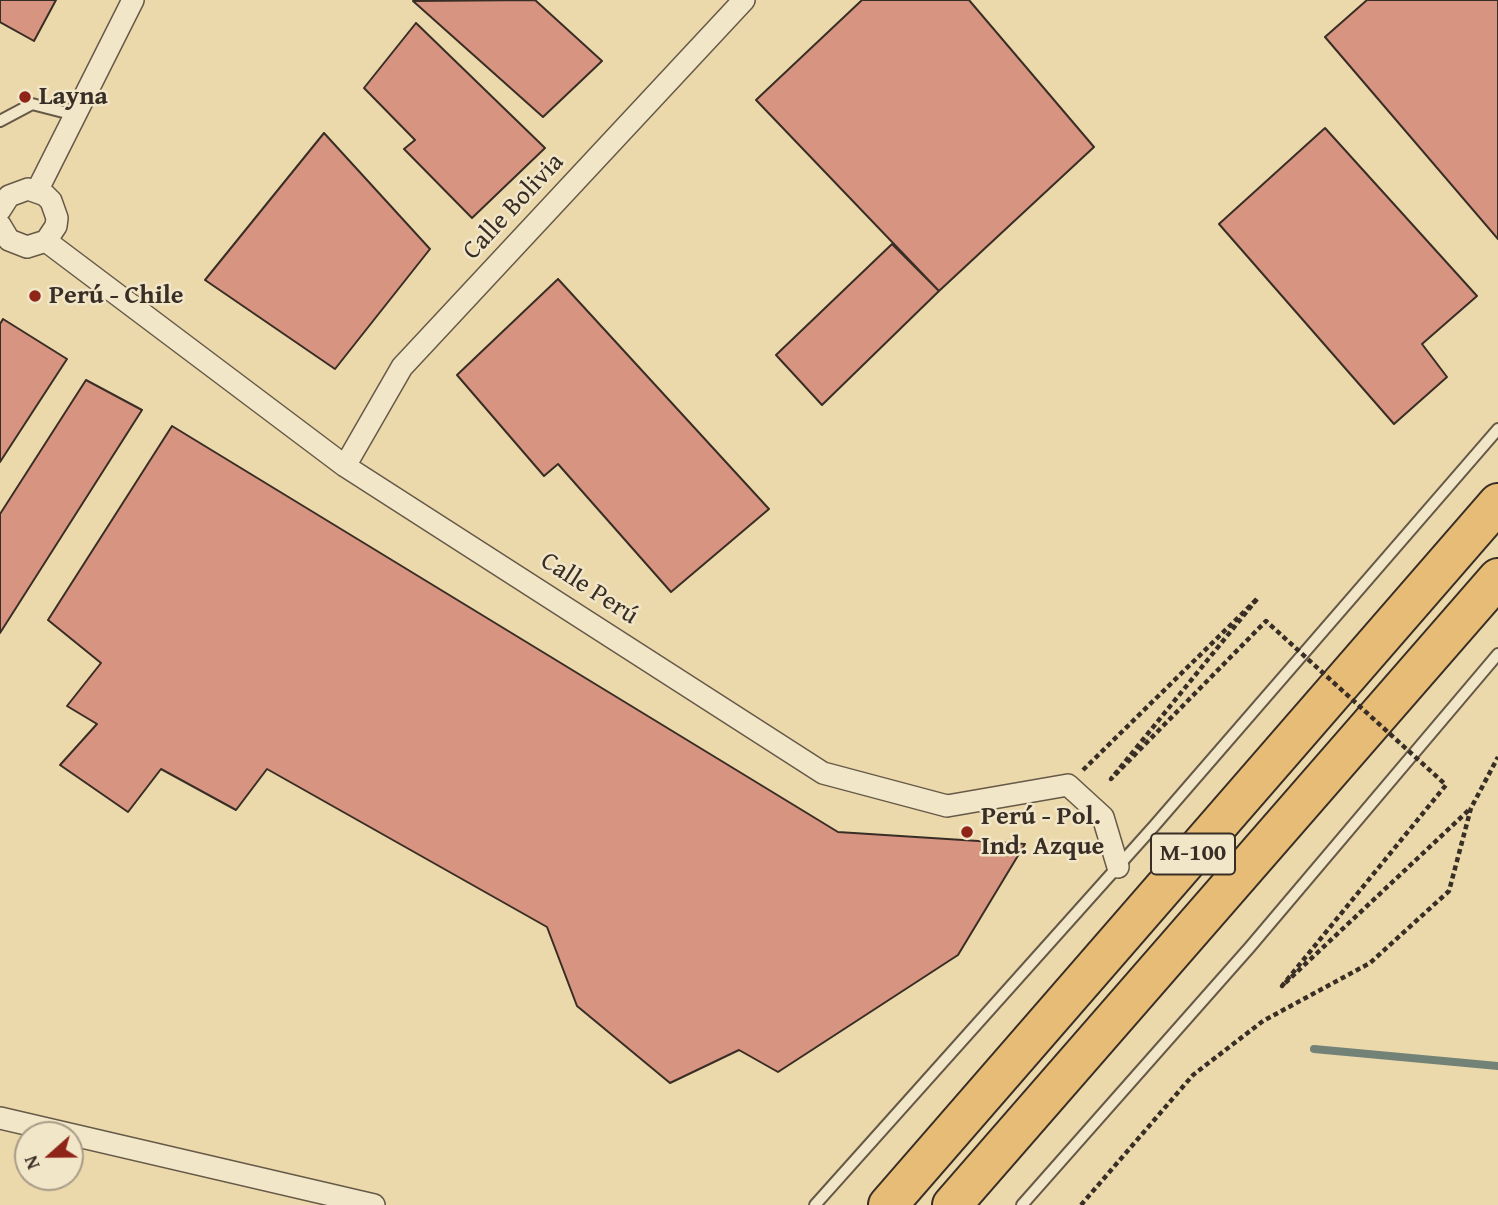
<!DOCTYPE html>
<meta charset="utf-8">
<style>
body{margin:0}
#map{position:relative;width:1498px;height:1205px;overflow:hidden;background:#ebd9ac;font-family:"Gentium Book Plus",serif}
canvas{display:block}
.north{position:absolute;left:14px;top:1121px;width:70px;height:70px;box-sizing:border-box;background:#f2e6c9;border:2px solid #a89c87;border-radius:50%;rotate:249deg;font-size:19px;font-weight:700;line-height:28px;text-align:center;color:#392e25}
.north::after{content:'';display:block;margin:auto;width:24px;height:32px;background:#8f2418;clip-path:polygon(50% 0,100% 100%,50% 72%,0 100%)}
</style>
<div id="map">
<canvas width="1498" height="1205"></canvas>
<div class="north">N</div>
</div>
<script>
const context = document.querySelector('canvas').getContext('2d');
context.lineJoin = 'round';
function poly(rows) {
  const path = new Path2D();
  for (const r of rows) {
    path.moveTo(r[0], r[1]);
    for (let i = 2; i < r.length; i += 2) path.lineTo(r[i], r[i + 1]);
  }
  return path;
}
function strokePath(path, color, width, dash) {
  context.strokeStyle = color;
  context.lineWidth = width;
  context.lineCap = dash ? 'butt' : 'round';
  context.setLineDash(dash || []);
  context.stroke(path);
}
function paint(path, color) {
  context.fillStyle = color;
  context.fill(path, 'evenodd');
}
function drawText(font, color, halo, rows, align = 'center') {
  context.font = font + ' "Gentium Book Plus",serif';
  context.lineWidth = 5;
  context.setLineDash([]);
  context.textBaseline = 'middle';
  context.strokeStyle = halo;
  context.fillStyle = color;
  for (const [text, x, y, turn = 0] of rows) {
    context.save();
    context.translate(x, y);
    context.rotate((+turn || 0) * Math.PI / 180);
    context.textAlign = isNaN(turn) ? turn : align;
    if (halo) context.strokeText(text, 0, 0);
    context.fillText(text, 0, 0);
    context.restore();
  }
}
strokePath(poly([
 [1314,1049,1498,1066]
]), '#728277', 8);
const building = poly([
 [0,0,56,0,34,41,0,22,0,0],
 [535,0,602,61,543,117,413,1,535,0],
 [862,0,969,0,1094,147,939,291,756,100,862,0],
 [1367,0,1498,0,1498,239,1325,37,1367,0],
 [416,23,545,148,472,218,404,149,415,140,364,88,416,23],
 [1325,128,1477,296,1422,344,1447,377,1394,424,1219,224,1325,128],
 [324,133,430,249,335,369,205,280,324,133],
 [892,244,939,291,822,405,776,355,892,244],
 [558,279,769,509,671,592,558,464,544,476,457,375,558,279],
 [3,319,67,359,0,462,0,324,3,319],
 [86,380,142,410,0,633,0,514,86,380],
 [172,426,838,832,1025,844,958,955,778,1072,739,1050,670,1083,577,1006,547,927,267,769,236,810,161,769,128,812,60,765,97,724,67,706,101,663,48,620,172,426]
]);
paint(building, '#d79480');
strokePath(building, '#392e25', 2);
const lane = poly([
 [0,121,32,104,75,115],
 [815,1205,1155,825,1498,429],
 [1022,1205,1250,947,1498,654]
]);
const street = poly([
 [37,191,133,0],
 [0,210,9,196,28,189,45,195,51,201,57,218,56,226,46,241,27,247,9,240,0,225],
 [46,241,345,466,823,773,947,806,1068,785,1103,817,1118,867],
 [345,466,402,367,744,0],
 [0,1118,374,1205]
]);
const highway = poly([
 [888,1205,1498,503],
 [952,1205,1498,578]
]);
strokePath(lane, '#665947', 14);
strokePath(street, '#665947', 24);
strokePath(highway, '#392e25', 42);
strokePath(poly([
 [1083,770,1257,599],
 [1081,1205,1193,1075,1263,1021,1370,963,1449,891,1471,808,1498,757]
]), '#392e25', 4.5, [5, 3.5]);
strokePath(lane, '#f2e6c9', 10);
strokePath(street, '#f2e6c9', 21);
strokePath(highway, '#e6bc76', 38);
strokePath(poly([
 [1257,599,1111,779,1266,621,1446,785,1282,986,1471,808]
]), '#392e25', 4.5, [5, 3.5]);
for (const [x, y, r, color] of [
 [25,97,7,"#8f2418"],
 [35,296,7,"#8f2418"],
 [967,832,7,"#8f2418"]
]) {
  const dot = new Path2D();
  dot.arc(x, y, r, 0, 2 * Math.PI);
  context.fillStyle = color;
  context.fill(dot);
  strokePath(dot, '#f2e6c9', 2.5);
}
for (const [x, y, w] of [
 [1193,854,84]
]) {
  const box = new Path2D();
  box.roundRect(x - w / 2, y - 20.5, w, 41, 5);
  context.fillStyle = '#f2e6c9';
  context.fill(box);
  strokePath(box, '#392e25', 2);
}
drawText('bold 24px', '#392e25', null, [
 ["M-100",1193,854]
]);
drawText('bold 26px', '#392e25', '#f2e6c9', [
 ["Layna",39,97],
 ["Perú - Chile",49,296],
 ["Perú - Pol.",981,817],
 ["Ind. Azque",981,847]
], 'left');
drawText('26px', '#392e25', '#f2e6c9', [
 ["Calle Bolivia",514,207,-47],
 ["Calle Perú",589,589,33]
]);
</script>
